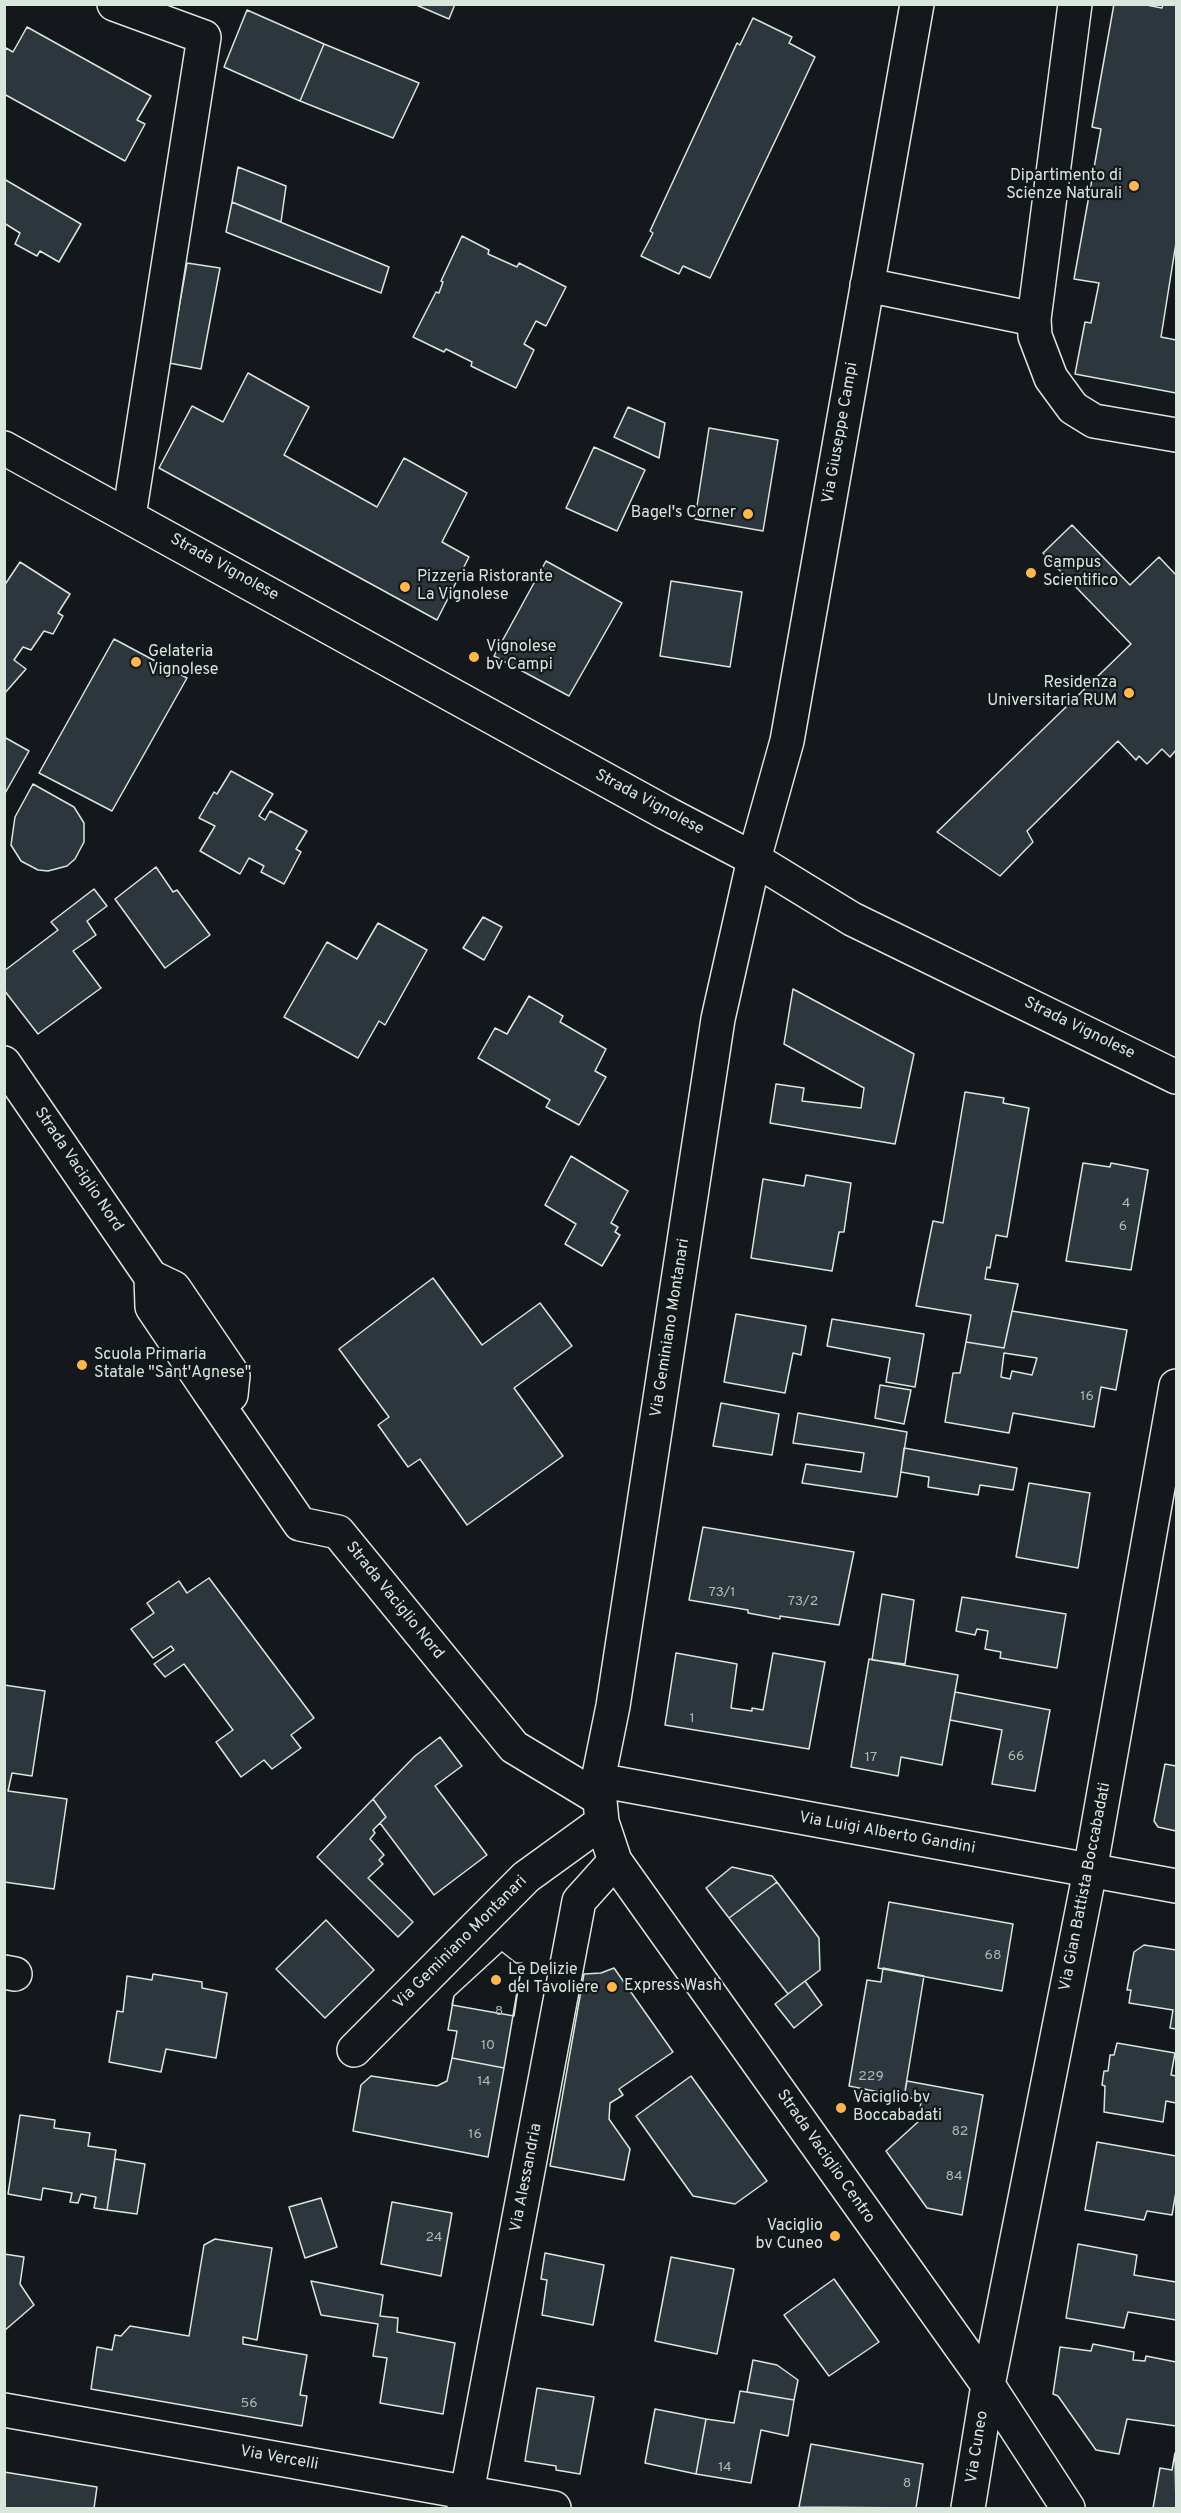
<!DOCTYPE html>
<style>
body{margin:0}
#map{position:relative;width:1181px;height:2513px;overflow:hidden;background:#14181c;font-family:Overpass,sans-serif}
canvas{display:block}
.frame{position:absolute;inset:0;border:6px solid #d8e6dc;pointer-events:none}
</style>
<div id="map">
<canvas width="1181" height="2513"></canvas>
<div class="frame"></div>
</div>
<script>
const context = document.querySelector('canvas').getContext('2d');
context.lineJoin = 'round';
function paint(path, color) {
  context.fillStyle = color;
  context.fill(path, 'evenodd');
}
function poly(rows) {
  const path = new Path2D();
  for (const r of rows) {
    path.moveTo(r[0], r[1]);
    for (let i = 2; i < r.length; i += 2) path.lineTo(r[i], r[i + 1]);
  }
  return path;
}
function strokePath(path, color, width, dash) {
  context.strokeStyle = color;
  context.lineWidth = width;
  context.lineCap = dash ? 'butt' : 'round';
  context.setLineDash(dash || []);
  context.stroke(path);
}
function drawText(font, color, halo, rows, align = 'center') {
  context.font = font + ' Overpass,sans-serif';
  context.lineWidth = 4.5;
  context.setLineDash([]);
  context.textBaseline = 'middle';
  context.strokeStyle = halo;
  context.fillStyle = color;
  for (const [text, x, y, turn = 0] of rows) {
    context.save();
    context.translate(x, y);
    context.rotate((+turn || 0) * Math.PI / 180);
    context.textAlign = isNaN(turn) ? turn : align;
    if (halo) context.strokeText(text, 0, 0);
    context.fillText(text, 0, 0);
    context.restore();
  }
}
const building = poly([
 [414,4,455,4,449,19,414,4],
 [1114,4,1141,4,1162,8,1163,4,1176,4,1176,243,1161,337,1176,340,1176,393,1075,374,1085,322,1091,323,1099,283,1074,279,1101,129,1092,127,1114,4],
 [247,10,324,44,300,101,224,67,247,10],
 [753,18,792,37,789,43,815,57,710,278,683,266,679,274,641,256,653,233,650,231,737,43,740,45,753,18],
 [27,27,151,96,137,120,145,124,125,161,4,94,4,51,6,48,13,52,27,27],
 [324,44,419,83,393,138,300,101,324,44],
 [238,167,286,186,281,222,232,202,238,167],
 [4,179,81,224,59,262,40,251,37,256,15,244,20,233,4,223,4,179],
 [232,202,389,267,381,293,226,232,232,202],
 [462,236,489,250,488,254,517,267,519,263,566,287,546,326,536,321,524,344,534,350,516,388,471,366,472,362,446,349,444,352,413,337,436,292,439,293,443,282,441,281,462,236],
 [187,263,220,268,201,369,169,363,187,263],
 [248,373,309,407,284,455,377,507,404,458,467,493,442,542,469,557,437,620,159,468,192,406,223,422,248,373],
 [628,407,665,423,659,458,614,437,628,407],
 [709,428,778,440,763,531,695,519,709,428],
 [594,447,645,470,617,531,566,508,594,447],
 [1072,525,1130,585,1159,557,1176,575,1176,750,1170,757,1162,749,1147,764,1139,756,1136,760,1118,741,1027,831,1033,842,1000,876,937,832,1131,644,1043,553,1072,525],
 [546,561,622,603,569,696,494,656,546,561],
 [20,562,70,594,58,613,63,616,53,634,44,631,31,650,23,647,14,660,26,669,4,694,4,586,20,562],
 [671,581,742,592,730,667,660,656,671,581],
 [114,639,187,678,112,811,39,773,114,639],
 [4,737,29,751,4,795,4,737],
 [231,771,273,794,259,816,265,820,270,811,307,831,296,849,301,852,284,884,261,872,264,866,249,858,240,874,200,851,215,826,199,818,214,792,217,794,231,771],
 [33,784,74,807,84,823,84,842,75,859,67,866,48,871,38,870,21,861,11,845,15,817,33,784],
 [156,867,173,892,177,890,210,935,165,968,115,899,156,867],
 [94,889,107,906,87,921,96,935,73,951,101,988,38,1034,4,990,4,971,58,930,51,922,94,889],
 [483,917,502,927,484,960,463,948,483,917],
 [378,923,427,950,385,1025,379,1021,358,1058,284,1017,327,942,357,959,378,923],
 [793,989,914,1054,895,1144,770,1123,776,1084,804,1088,802,1101,861,1108,864,1088,784,1044,793,989],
 [529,996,563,1016,560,1022,606,1049,595,1071,606,1077,579,1125,546,1107,550,1100,478,1058,495,1028,507,1034,529,996],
 [965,1092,1004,1098,1003,1103,1029,1108,1007,1237,996,1235,990,1268,987,1267,985,1279,1018,1284,1004,1348,966,1342,971,1315,916,1306,933,1221,943,1223,965,1092],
 [571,1156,628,1191,611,1223,618,1227,615,1232,620,1235,602,1266,565,1244,576,1224,545,1205,571,1156],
 [1083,1163,1110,1167,1111,1163,1148,1170,1131,1270,1066,1261,1083,1163],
 [806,1175,851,1183,844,1232,839,1232,832,1271,751,1258,763,1179,804,1186,806,1175],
 [433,1278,482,1345,540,1303,572,1346,514,1388,563,1456,467,1525,420,1459,408,1467,378,1425,389,1417,339,1349,433,1278],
 [1012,1311,1127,1330,1116,1390,1101,1387,1094,1427,1013,1413,1009,1433,945,1422,953,1373,960,1373,966,1342,1004,1348,1012,1311],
 [1004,1353,1037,1358,1032,1375,1012,1371,1010,1379,1001,1377,1004,1353],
 [736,1314,806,1326,801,1355,793,1353,785,1393,724,1382,736,1314],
 [832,1319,924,1334,915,1387,886,1382,890,1358,827,1346,832,1319],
 [880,1385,911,1390,904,1424,875,1418,880,1385],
 [721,1403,779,1414,772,1455,713,1446,721,1403],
 [798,1413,907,1432,897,1497,802,1483,806,1464,861,1472,864,1453,793,1443,798,1413],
 [904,1448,1017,1468,1013,1490,980,1485,978,1495,928,1487,929,1477,901,1472,904,1448],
 [1029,1483,1090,1493,1078,1568,1016,1557,1029,1483],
 [703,1527,854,1552,839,1625,780,1616,780,1619,748,1613,748,1610,689,1600,703,1527],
 [209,1578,314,1718,291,1735,301,1748,272,1769,264,1760,241,1777,216,1742,233,1730,184,1664,165,1677,154,1664,174,1650,171,1646,153,1658,131,1629,154,1613,147,1603,179,1581,187,1593,209,1578],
 [882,1594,914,1600,905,1664,872,1660,882,1594],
 [962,1597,1066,1614,1057,1668,1000,1658,1001,1652,985,1649,988,1631,977,1629,975,1635,956,1631,962,1597],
 [676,1653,737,1664,731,1708,752,1711,752,1708,763,1710,773,1653,825,1662,809,1749,665,1725,676,1653],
 [869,1659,958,1675,942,1765,901,1757,898,1776,851,1767,869,1659],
 [4,1685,45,1691,32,1776,12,1773,8,1791,67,1799,54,1889,4,1882,4,1685],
 [955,1692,1050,1710,1035,1791,992,1784,1002,1730,950,1720,955,1692],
 [440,1737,462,1766,435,1786,487,1855,434,1895,380,1823,386,1817,373,1799,415,1756,440,1737],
 [1165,1764,1176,1766,1176,1831,1158,1827,1154,1821,1165,1764],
 [373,1799,386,1817,373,1830,375,1833,370,1839,384,1855,379,1860,383,1864,368,1878,413,1922,398,1937,317,1857,373,1799],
 [732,1867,772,1876,777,1882,729,1918,706,1888,732,1867],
 [777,1882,819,1938,820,1970,788,1994,729,1918,777,1882],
 [889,1902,1013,1924,1002,1991,878,1968,889,1902],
 [326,1920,374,1970,325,2018,276,1969,326,1920],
 [1144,1945,1176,1950,1176,2029,1170,2028,1173,2010,1129,2003,1131,1990,1127,1990,1134,1952,1144,1945],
 [502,1952,516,1963,522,1963,504,2068,452,2058,457,2031,448,2030,454,1996,502,1952],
 [502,1952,516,1963,522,1963,514,2016,452,2005,454,1996,502,1952],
 [614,1968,673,2052,619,2089,623,2095,610,2103,609,2119,630,2149,624,2180,550,2166,584,1974,601,1973,614,1968],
 [883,1968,924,1976,904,2097,849,2086,867,1980,881,1982,883,1968],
 [153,1974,202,1982,202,1988,227,1993,216,2058,166,2049,161,2072,109,2062,117,2011,123,2012,127,1976,152,1980,153,1974],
 [805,1981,822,2005,794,2028,775,2004,805,1981],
 [1117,2043,1175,2053,1171,2075,1176,2076,1176,2103,1166,2101,1163,2122,1104,2112,1105,2086,1102,2085,1104,2071,1108,2071,1110,2055,1114,2055,1117,2043],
 [452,2058,504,2068,488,2157,353,2131,361,2085,371,2076,437,2086,447,2081,452,2058],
 [691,2076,767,2181,735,2204,693,2196,636,2116,691,2076],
 [907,2081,983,2095,962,2215,927,2208,886,2151,919,2121,921,2100,904,2097,907,2081],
 [20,2115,55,2120,54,2128,90,2133,88,2146,116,2150,107,2210,94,2208,96,2197,81,2194,78,2203,70,2202,72,2193,43,2188,41,2200,8,2194,20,2115],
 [1097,2142,1176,2156,1176,2192,1172,2215,1147,2211,1144,2220,1085,2210,1097,2142],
 [115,2159,145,2164,137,2214,107,2210,115,2159],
 [321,2198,337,2247,305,2258,289,2207,321,2198],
 [392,2202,452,2213,441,2276,381,2264,392,2202],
 [215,2239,272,2248,257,2340,243,2337,243,2344,307,2355,300,2395,307,2396,302,2426,91,2389,97,2347,112,2350,115,2335,121,2336,130,2326,189,2336,204,2245,215,2239],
 [1078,2244,1137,2255,1134,2275,1176,2282,1176,2320,1128,2312,1124,2328,1066,2318,1078,2244],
 [545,2253,604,2265,593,2325,542,2315,547,2280,541,2279,545,2253],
 [4,2254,24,2257,20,2284,34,2305,4,2331,4,2254],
 [671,2257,734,2269,717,2354,655,2341,671,2257],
 [834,2279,879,2342,829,2376,784,2315,834,2279],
 [311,2281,383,2295,380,2316,398,2318,397,2332,455,2343,443,2414,380,2403,387,2358,373,2356,378,2324,321,2315,311,2281],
 [1093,2344,1134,2352,1133,2360,1145,2361,1146,2356,1176,2362,1176,2426,1127,2419,1119,2454,1096,2450,1058,2396,1053,2394,1060,2347,1091,2351,1093,2344],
 [753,2360,777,2365,798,2380,794,2400,747,2392,753,2360],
 [537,2388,594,2397,580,2474,556,2470,556,2466,525,2461,537,2388],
 [740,2391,794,2400,788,2436,761,2430,751,2483,696,2474,706,2419,734,2423,740,2391],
 [655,2409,706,2419,696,2474,645,2463,655,2409],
 [811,2444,923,2464,916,2508,799,2507,811,2444],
 [1175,2453,1176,2508,1153,2508,1160,2468,1172,2470,1175,2453],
 [4,2472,97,2487,94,2508,4,2508,4,2472]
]);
paint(building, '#2c363c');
strokePath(building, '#d8e6dc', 1.5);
const minor = poly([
 [114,4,204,37,129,516],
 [917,4,787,741,754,859,718,1019,613,1706,598,1780,602,1822,615,1861,988,2385,1068,2508],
 [1075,4,1034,319,1035,336,1051,378,1073,408,1094,421,1176,435],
 [867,285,1034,319],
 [4,1063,151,1277,174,1288,233,1375,231,1395,208,1390,152,1307,151,1277],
 [208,1390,300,1524,338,1532,514,1747,600,1799],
 [598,1780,1176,1886],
 [4,1972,15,1974],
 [354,2050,526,1877,602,1822],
 [4,2410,554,2508],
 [464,2508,579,1901,615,1861],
 [968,2508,988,2385,1090,1871,1176,1386]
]);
const major = poly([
 [4,448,666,813,754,859,852,919,1176,1077]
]);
strokePath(minor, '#d8e6dc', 36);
strokePath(major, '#d8e6dc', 36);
strokePath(minor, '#14181c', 33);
strokePath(major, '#14181c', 33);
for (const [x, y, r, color] of [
 [1134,186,6,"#ffb74d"],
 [748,514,6,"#ffb74d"],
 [1031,573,6,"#ffb74d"],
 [405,587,6,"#ffb74d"],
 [474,657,6,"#ffb74d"],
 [136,662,6,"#ffb74d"],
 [1129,693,6,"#ffb74d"],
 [82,1365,6,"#ffb74d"],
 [496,1980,6,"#ffb74d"],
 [612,1987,6,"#ffb74d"],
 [841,2108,6,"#ffb74d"],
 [835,2236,6,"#ffb74d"]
]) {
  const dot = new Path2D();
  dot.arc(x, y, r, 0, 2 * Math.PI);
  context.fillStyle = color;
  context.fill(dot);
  strokePath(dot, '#14181c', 2);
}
drawText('14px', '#adbab4', null, [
 ["4",1126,1204],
 ["6",1123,1227],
 ["16",1087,1397],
 ["73/1",722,1593],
 ["73/2",803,1602],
 ["1",692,1719],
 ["66",1016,1757],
 ["17",871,1758],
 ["68",993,1956],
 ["8",499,2012],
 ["10",488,2046],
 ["229",871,2077],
 ["14",484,2082],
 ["82",960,2132],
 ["16",475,2135],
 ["84",954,2177],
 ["24",434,2238],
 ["56",249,2404],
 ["14",725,2468],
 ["8",907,2484]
]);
drawText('16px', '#d8e6dc', '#14181c', [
 ["Dipartimento di",1122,177,"right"],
 ["Scienze Naturali",1122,195,"right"],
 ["Bagel's Corner",736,514,"right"],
 ["Campus",1043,564],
 ["Scientifico",1043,582],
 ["Pizzeria Ristorante",417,578],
 ["La Vignolese",417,596],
 ["Vignolese",486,648],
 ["bv Campi",486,666],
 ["Gelateria",148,653],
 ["Vignolese",148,671],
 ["Residenza",1117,684,"right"],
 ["Universitaria RUM",1117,702,"right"],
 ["Scuola Primaria",94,1356],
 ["Statale \"Sant'Agnese\"",94,1374],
 ["Le Delizie",508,1971],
 ["del Tavoliere",508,1989],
 ["Express Wash",624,1987],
 ["Vaciglio bv",853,2099],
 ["Boccabadati",853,2117],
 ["Vaciglio",823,2227,"right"],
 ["bv Cuneo",823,2245,"right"]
], 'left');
drawText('16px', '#d8e6dc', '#14181c', [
 ["Via Giuseppe Campi",841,433,-80],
 ["Strada Vignolese",224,568,29],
 ["Strada Vignolese",649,803,28],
 ["Strada Vignolese",1079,1029,26],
 ["Strada Vaciglio Nord",78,1170,56],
 ["Via Geminiano Montanari",671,1328,-81],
 ["Strada Vaciglio Nord",394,1601,51],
 ["Via Luigi Alberto Gandini",887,1834,10],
 ["Via Gian Battista Boccabadati",1086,1887,-79],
 ["Via Geminiano Montanari",461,1943,-45],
 ["Strada Vaciglio Centro",825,2157,55],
 ["Via Alessandria",527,2178,-79],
 ["Via Cuneo",978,2447,-81],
 ["Via Vercelli",279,2459,10]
]);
</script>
